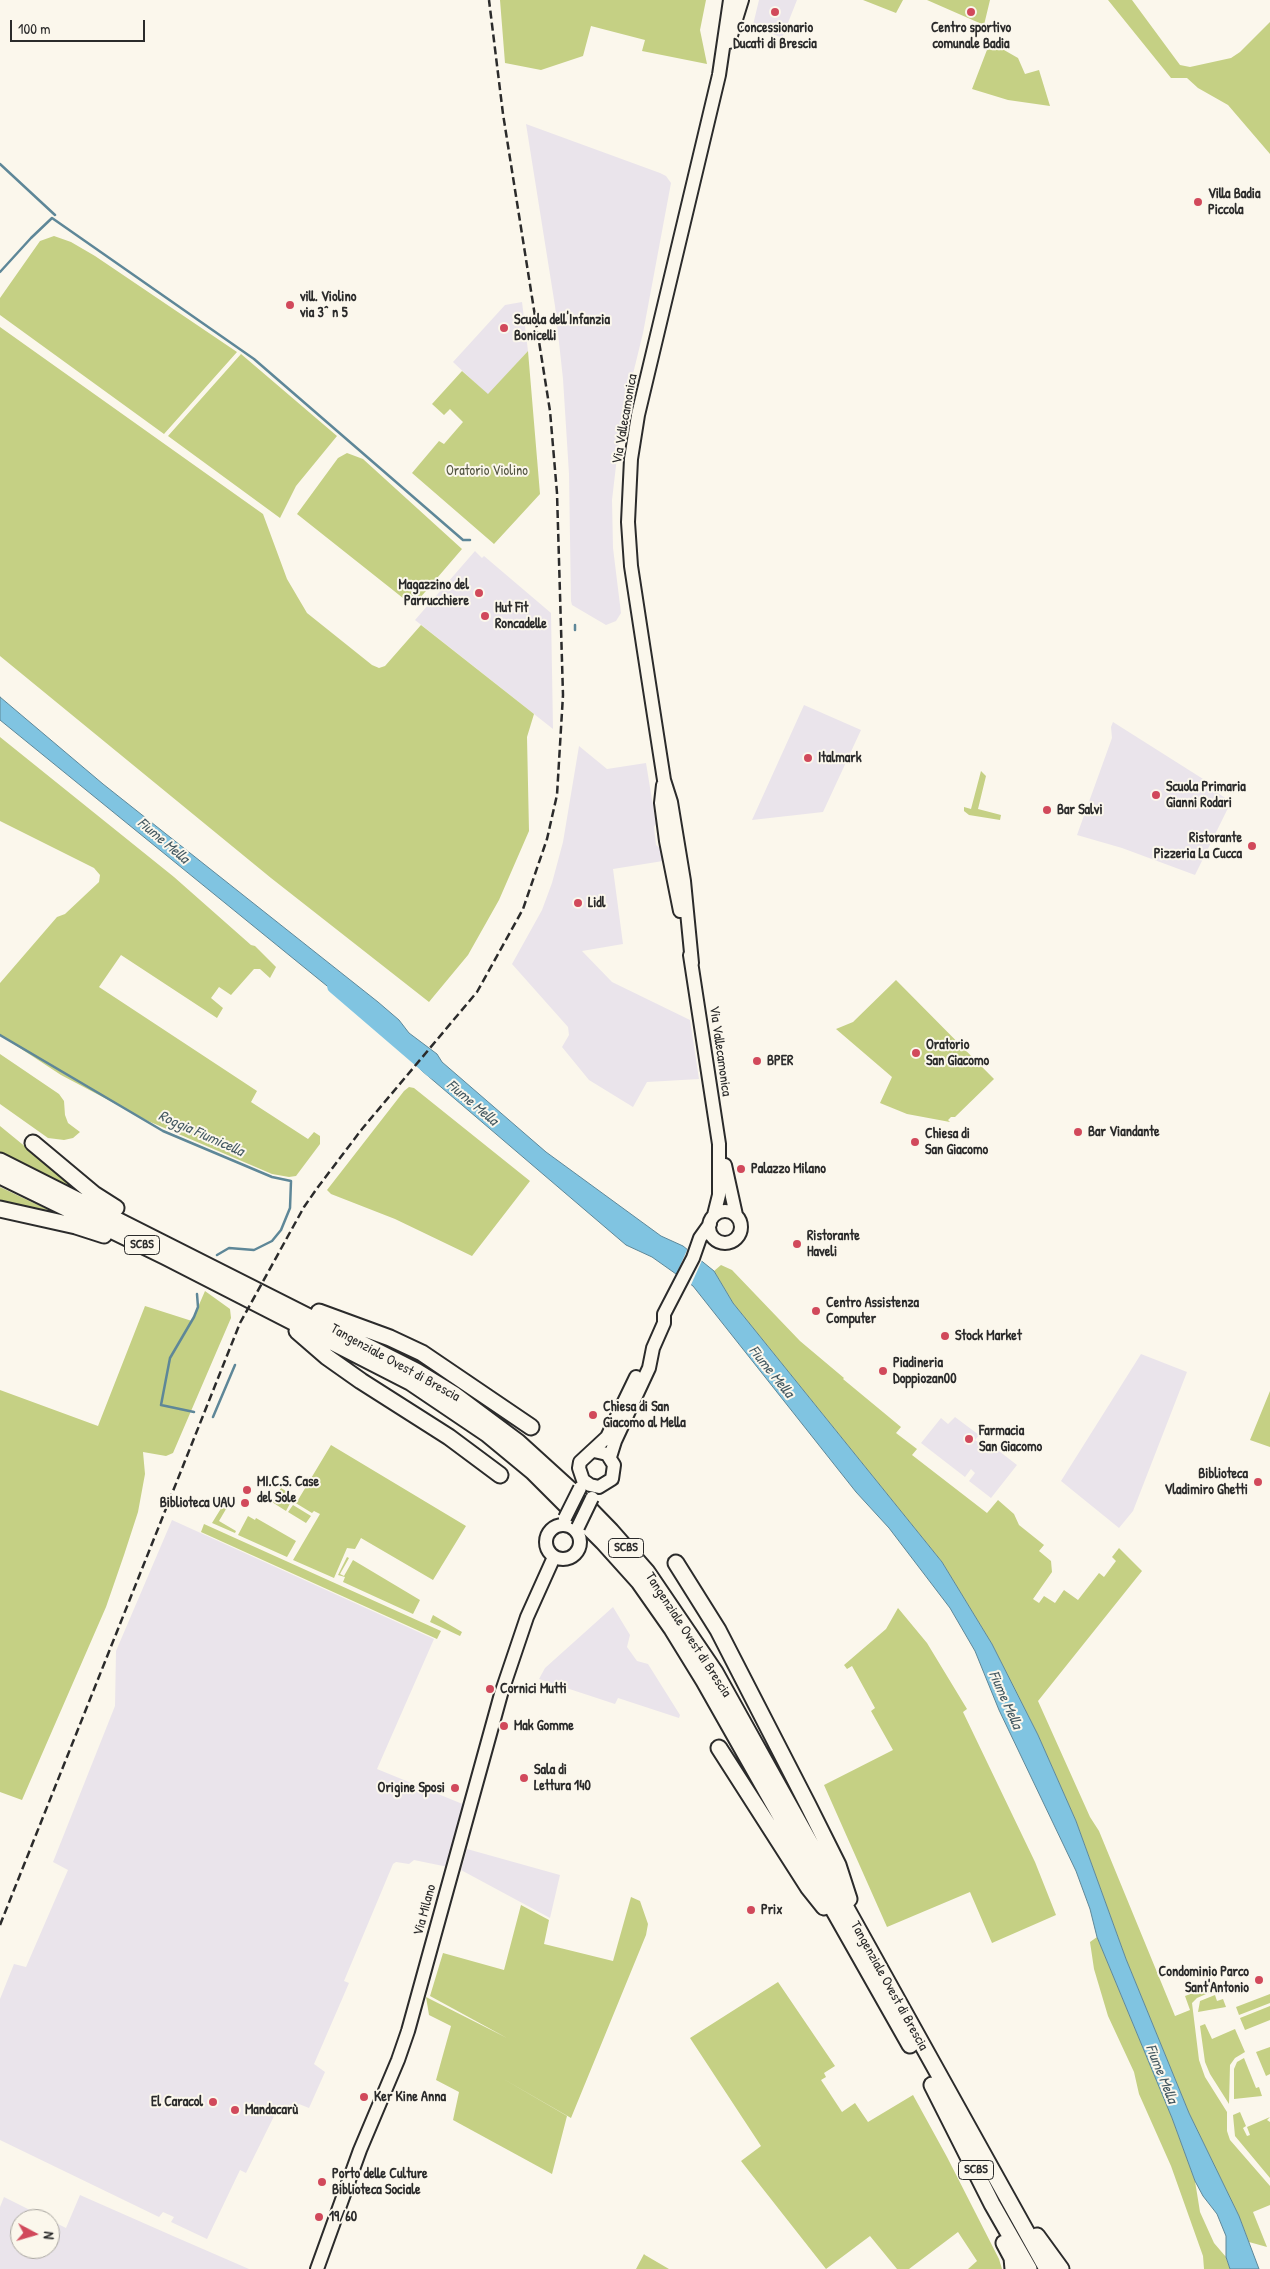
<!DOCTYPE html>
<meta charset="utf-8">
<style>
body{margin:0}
#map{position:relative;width:1270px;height:2269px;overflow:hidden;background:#fbf7ec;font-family:"Patrick Hand",sans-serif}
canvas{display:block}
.north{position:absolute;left:10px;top:2209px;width:50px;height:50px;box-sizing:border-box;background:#fbf7ec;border:1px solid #a8a59f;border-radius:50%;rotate:96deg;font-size:14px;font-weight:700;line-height:20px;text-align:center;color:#2b2b2b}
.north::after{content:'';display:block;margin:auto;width:18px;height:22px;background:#d1495b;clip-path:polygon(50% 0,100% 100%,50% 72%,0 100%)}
.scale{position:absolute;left:10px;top:20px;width:135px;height:22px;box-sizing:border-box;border:2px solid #2b2b2b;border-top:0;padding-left:6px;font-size:15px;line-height:18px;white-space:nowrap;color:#2b2b2b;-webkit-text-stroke:4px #fbf7ec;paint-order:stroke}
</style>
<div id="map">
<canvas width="1270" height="2269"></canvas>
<div class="north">N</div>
<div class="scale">100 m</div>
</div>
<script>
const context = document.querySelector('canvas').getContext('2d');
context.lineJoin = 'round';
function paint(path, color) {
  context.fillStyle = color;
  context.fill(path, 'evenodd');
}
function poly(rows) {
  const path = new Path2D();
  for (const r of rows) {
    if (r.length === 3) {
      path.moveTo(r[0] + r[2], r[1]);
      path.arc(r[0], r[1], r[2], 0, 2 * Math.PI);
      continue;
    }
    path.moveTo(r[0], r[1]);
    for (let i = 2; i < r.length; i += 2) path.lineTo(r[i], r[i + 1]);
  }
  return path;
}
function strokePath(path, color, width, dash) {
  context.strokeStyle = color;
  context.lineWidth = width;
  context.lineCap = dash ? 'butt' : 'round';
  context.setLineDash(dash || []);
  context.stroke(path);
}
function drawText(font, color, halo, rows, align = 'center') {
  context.font = font + ' "Patrick Hand",sans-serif';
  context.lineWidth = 4;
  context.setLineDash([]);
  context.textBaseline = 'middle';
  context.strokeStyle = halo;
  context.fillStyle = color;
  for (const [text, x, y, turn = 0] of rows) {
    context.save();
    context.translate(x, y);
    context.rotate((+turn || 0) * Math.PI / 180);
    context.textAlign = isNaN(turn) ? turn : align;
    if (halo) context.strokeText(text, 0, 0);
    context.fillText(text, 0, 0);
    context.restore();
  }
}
paint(poly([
 [759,0,797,0,782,38,753,25],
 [526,124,660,173,666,176,671,183,643,333,621,423,612,500,613,548,621,613,616,621,606,625,572,605,571,601,569,474,563,379,555,306],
 [522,302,528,351,488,395,453,362,505,305],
 [475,551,482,558,484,556,551,613,553,729,415,620],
 [804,705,861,730,823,812,752,820],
 [1113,722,1211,784,1209,787,1231,802,1195,875,1122,848,1077,835,1112,738,1111,727],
 [579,746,607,769,646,763,656,824,654,827,656,845,662,849,663,861,613,869,623,944,582,951,612,982,690,1020,699,1079,647,1082,633,1107,589,1080,562,1047,569,1035,568,1027,512,964,542,910,552,883,563,842],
 [1141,1354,1187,1372,1133,1511,1119,1528,1061,1481],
 [955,1417,979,1435,975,1440,987,1449,992,1453,995,1448,1017,1465,991,1498,969,1481,975,1473,971,1469,965,1477,921,1443,941,1418,948,1424],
 [172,1520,434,1639,377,1769,465,1805,448,1867,414,1860,409,1864,396,1862,393,1864,344,1981,349,1983,314,2064,325,2072,309,2108,299,2104,294,2114,279,2106,246,2173,240,2170,207,2239,171,2222,174,2217,163,2212,159,2217,0,2140,0,1999,14,1964,26,1967,68,1870,53,1862,115,1706,116,1651],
 [613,1607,630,1635,627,1647,637,1661,648,1664,680,1715,679,1718,618,1698,615,1704,539,1679,545,1668],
 [467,1849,560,1875,550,1918,461,1870],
 [80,2195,173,2236,249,2269,0,2269,0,2207,4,2197,48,2219,20,2219,20,2249,50,2249,50,2220,66,2228]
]), '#eae4eb');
paint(poly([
 [500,0,706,0,700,30,707,64,642,51,645,40,591,26,583,56,541,70,505,63],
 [863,0,903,0,896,13],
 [927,0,990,0,984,25],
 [1108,0,1132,0,1177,61,1180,65,1190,67,1231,58,1240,52,1270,22,1270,154,1228,105,1198,88,1187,78,1171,78],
 [990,42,1018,58,1025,74,1039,70,1050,106,1008,100,972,89],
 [54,236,71,242,95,256,237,352,164,434,0,315,0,298,40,241],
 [0,327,263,514,287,579,307,613,372,665,379,668,385,666,421,625,534,714,527,737,529,831,499,900,468,955,429,1002,271,878,0,656],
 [528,351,540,494,494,544,412,473,439,441,444,444,463,422,450,409,444,415,432,404,462,371,488,394],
 [241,354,337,436,296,486,280,518,168,436],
 [347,453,363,459,462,549,413,606,297,514,338,458],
 [0,737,174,877,251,945,255,946,276,967,270,978,260,969,254,969,231,995,219,987,211,998,223,1008,217,1018,121,955,99,987,257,1091,251,1102,308,1139,314,1132,320,1136,320,1144,296,1176,289,1177,272,1174,148,1121,61,1075,0,1035,0,983,57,917,65,914,99,882,100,875,94,868,0,821],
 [981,771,986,776,978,809,1001,815,1000,820,969,815,964,811,964,807,971,809],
 [896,980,994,1079,955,1117,951,1117,948,1120,950,1122,907,1114,880,1103,892,1077,836,1029,853,1022],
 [0,1054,59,1094,64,1101,65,1115,68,1123,80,1132,73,1138,64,1140,48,1138,0,1104],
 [409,1087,414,1088,530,1181,472,1256,395,1219,331,1194,327,1190,404,1091],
 [0,1126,71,1184,69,1187,0,1153],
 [0,1187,59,1215,0,1205],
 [721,1265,732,1270,800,1341,844,1378,843,1379,901,1427,896,1433,917,1449,912,1455,987,1513,998,1500,1014,1514,1019,1525,1044,1545,1039,1551,1051,1561,1052,1572,1033,1599,1039,1603,1044,1596,1055,1603,1064,1590,1078,1600,1099,1573,1104,1577,1116,1561,1112,1557,1119,1548,1142,1571,1038,1701,1090,1817,1099,1831,1175,2016,1190,2010,1185,1996,1211,1986,1213,1991,1197,1998,1192,2003,1199,2060,1205,2077,1227,2112,1227,2131,1230,2140,1270,2186,1270,2205,1253,2212,1267,2247,1249,2242,1239,2216,1189,2113,1126,1959,1076,1821,1038,1735,992,1644,942,1562,733,1303,714,1271],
 [205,1291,230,1309,231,1318,173,1453,166,1456,143,1452,145,1474,138,1512,124,1555,106,1607,22,1800,0,1792,0,1390,98,1426,145,1306,192,1321],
 [1270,1391,1270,1447,1250,1440],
 [331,1445,466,1526,433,1580,361,1538,355,1549,347,1548,334,1578,293,1560,320,1514,314,1511,312,1513,294,1502,298,1500],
 [281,1488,294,1496,286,1511,272,1502],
 [225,1502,229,1504,219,1521,236,1531,235,1533,212,1523],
 [293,1505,311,1516,306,1523,288,1512],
 [248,1516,255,1520,256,1518,296,1541,287,1557,238,1535],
 [204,1524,441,1631,437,1639,201,1532],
 [347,1557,349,1558,340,1574,344,1576,353,1560,420,1600,413,1614,343,1582,345,1577,338,1575],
 [898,1608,927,1643,967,1709,963,1712,1035,1862,1056,1915,992,1943,970,1892,887,1927,824,1785,893,1750,871,1711,875,1708,852,1666,847,1669,844,1665,886,1629],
 [433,1615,462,1632,460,1636,430,1622],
 [631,1897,640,1901,648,1924,646,1935,571,2118,500,2077,567,2116,552,2174,453,2120,459,2092,436,2080,451,2026,429,2015,426,1997,507,2038,430,1996,443,1953,504,1970,521,1905,549,1920,544,1944,613,1961],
 [1097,1937,1172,2118,1195,2181,1200,2212,1214,2243,1226,2257,1230,2269,1204,2269,1203,2256,1171,2166,1139,2094,1134,2072,1108,2016,1094,1969,1090,1942],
 [778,1982,835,2066,824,2073,826,2077,821,2080,842,2112,855,2103,868,2122,913,2095,947,2157,999,2259,1002,2269,968,2269,977,2261,958,2232,909,2269,897,2269,870,2236,826,2269,741,2161,761,2146,690,2038],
 [1270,1994,1270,2003,1239,2015,1236,2007],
 [1215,1995,1217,2001,1223,1999,1226,2007,1198,2012,1200,2001],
 [1270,2006,1270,2020,1245,2030,1240,2018],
 [1205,2024,1212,2039,1235,2029,1245,2052,1235,2058,1230,2065,1229,2104,1210,2074,1205,2062,1200,2026],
 [1270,2047,1270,2074,1266,2076,1256,2052],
 [1244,2058,1256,2088,1259,2087,1262,2096,1234,2099,1234,2069,1237,2062],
 [1240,2112,1246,2126,1243,2128,1247,2136,1250,2135,1247,2127,1270,2117,1267,2120,1270,2122,1270,2178,1235,2136,1233,2115],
 [644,2254,645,2255,669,2269,636,2269]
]), '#c5d084');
const water = poly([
 [0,697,103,784,378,1002,399,1020,409,1033,437,1054,442,1062,546,1152,661,1236,683,1246,714,1271,733,1303,942,1562,992,1644,1038,1735,1076,1821,1126,1959,1189,2113,1239,2216,1259,2269,1230,2269,1226,2257,1226,2236,1217,2214,1203,2196,1195,2181,1172,2118,1097,1937,1090,1909,1076,1871,999,1710,975,1651,950,1608,889,1528,856,1492,693,1286,652,1257,626,1245,421,1070,413,1049,372,1020,356,1003,332,990,0,720,0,697]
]);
paint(water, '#80c4e1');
strokePath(water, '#5e8798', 1);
paint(poly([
 [688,1248,703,1258,690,1287,675,1277]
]), '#fbf7ec');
strokePath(poly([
 [0,164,55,215],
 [0,272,31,238,52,218,254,359,463,540,470,540],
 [575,625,575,630],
 [0,1035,163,1131,272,1177,291,1181,290,1208,281,1230,272,1241,254,1250,229,1248,217,1255],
 [194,1412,161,1405,170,1358,194,1317,198,1307,197,1294],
 [213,1417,235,1365]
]), '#5e8798', 2.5);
strokePath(poly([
 [335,986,434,1071]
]), '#80c4e1', 16);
const secondary = poly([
 [729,42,742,0],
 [663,785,661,803,666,841,680,911],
 [690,955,719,1144,719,1195,714,1215],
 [692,963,684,881,671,802,664,780,644,651,631,566,628,522,631,459,638,415,719,75,730,0],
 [725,1165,736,1215],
 [725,1227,16],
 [594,1451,607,1454,614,1465,612,1479,599,1487,590,1485,583,1480,579,1468,580,1462,607,1437,636,1377],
 [610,1457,615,1441,649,1368,653,1348,664,1323,664,1314,693,1258,700,1238,710,1224],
 [563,1542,17],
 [317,2269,360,2150,398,2060,408,2031,501,1694,527,1617,554,1557]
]);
const trunk = poly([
 [33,1143,94,1194,116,1208],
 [0,1161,416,1371,455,1395,518,1442,573,1492,611,1531,647,1572,715,1672,1047,2269],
 [0,1176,166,1257,410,1382,487,1434,533,1472,603,1542,639,1582,672,1629,704,1681,910,2045],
 [0,1209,76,1226,104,1235],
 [319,1312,390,1338,422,1353,531,1427],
 [297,1331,327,1357,361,1381,449,1437,500,1475],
 [676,1563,718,1630,808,1805,838,1865,849,1899],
 [719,1748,808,1887,824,1907],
 [932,2085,992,2204,1029,2269],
 [1037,2236,1061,2269],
 [1004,2243,1012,2258,1013,2269]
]);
strokePath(secondary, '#2b2b2b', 16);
strokePath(trunk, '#2b2b2b', 19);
strokePath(secondary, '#fbf7ec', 12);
strokePath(trunk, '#fbf7ec', 15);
strokePath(poly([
 [0,1925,240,1323,304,1207,318,1187,362,1129,477,992,523,909,547,839,557,795,563,695,557,493,550,411,503,114,489,0]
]), '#2b2b2b', 2.5, [8, 4]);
const secondaryBridge = poly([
 [565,1518,580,1488],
 [578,1527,592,1498]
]);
strokePath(secondaryBridge, '#2b2b2b', 16, []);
strokePath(secondaryBridge, '#fbf7ec', 12);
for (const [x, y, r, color] of [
 [775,12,5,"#d1495b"],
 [971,12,5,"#d1495b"],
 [1198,202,5,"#d1495b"],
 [290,305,5,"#d1495b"],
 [504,328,5,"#d1495b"],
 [479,593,5,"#d1495b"],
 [485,616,5,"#d1495b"],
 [808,758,5,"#d1495b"],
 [1156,795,5,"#d1495b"],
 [1047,810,5,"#d1495b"],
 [1252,846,5,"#d1495b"],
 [578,903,5,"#d1495b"],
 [916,1053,5,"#d1495b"],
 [757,1061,5,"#d1495b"],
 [1078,1132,5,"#d1495b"],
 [915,1142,5,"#d1495b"],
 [741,1169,5,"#d1495b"],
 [797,1244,5,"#d1495b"],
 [816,1311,5,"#d1495b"],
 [945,1336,5,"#d1495b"],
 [883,1371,5,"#d1495b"],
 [593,1415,5,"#d1495b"],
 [969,1439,5,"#d1495b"],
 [1258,1482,5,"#d1495b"],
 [247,1490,5,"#d1495b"],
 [245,1503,5,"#d1495b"],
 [490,1689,5,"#d1495b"],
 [504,1726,5,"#d1495b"],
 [524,1778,5,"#d1495b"],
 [455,1788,5,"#d1495b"],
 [751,1910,5,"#d1495b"],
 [1259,1980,5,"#d1495b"],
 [364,2097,5,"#d1495b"],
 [213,2102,5,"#d1495b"],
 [235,2110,5,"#d1495b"],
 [322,2182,5,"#d1495b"],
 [319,2217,5,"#d1495b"]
]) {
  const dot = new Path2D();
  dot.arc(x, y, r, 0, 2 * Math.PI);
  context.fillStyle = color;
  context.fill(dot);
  strokePath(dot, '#fbf7ec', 2);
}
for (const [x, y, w] of [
 [142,1245,35],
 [626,1548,35],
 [976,2170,35]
]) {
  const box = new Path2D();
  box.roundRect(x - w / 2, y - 9.5, w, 19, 4);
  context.fillStyle = '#fbf7ec';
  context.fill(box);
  strokePath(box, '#2b2b2b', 1);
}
drawText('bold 12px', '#2b2b2b', null, [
 ["SCBS",142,1245],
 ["SCBS",626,1548],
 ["SCBS",976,2170]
]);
drawText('bold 14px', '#2b2b2b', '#fbf7ec', [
 ["Concessionario",775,28,"center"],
 ["Ducati di Brescia",775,44,"center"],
 ["Centro sportivo",971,28,"center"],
 ["comunale Badia",971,44,"center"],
 ["Villa Badia",1208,194],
 ["Piccola",1208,210],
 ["vill. Violino",300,297],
 ["via 3^ n 5",300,313],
 ["Scuola dell'Infanzia",514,320],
 ["Bonicelli",514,336],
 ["Magazzino del",469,585,"right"],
 ["Parrucchiere",469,601,"right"],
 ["Hut Fit",495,608],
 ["Roncadelle",495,624],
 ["Italmark",818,758],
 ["Scuola Primaria",1166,787],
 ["Gianni Rodari",1166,803],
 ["Bar Salvi",1057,810],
 ["Ristorante",1242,838,"right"],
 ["Pizzeria La Cucca",1242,854,"right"],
 ["Lidl",588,903],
 ["Oratorio",926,1045],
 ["San Giacomo",926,1061],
 ["BPER",767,1061],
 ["Bar Viandante",1088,1132],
 ["Chiesa di",925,1134],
 ["San Giacomo",925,1150],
 ["Palazzo Milano",751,1169],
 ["Ristorante",807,1236],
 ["Haveli",807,1252],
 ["Centro Assistenza",826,1303],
 ["Computer",826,1319],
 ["Stock Market",955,1336],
 ["Piadineria",893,1363],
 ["Doppiozan00",893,1379],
 ["Chiesa di San",603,1407],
 ["Giacomo al Mella",603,1423],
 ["Farmacia",979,1431],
 ["San Giacomo",979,1447],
 ["Biblioteca",1248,1474,"right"],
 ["Vladimiro Ghetti",1248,1490,"right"],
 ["MI.C.S. Case",257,1482],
 ["del Sole",257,1498],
 ["Biblioteca UAU",235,1503,"right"],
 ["Cornici Mutti",500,1689],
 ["Mak Gomme",514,1726],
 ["Sala di",534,1770],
 ["Lettura 140",534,1786],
 ["Origine Sposi",445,1788,"right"],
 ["Prix",761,1910],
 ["Condominio Parco",1249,1972,"right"],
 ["Sant'Antonio",1249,1988,"right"],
 ["Ker Kine Anna",374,2097],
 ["El Caracol",203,2102,"right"],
 ["Mandacarù",245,2110],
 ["Porto delle Culture",332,2174],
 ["Biblioteca Sociale",332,2190],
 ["19/60",329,2217]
], 'left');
drawText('14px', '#2b2b2b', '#fbf7ec', [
 ["Via Vallecamonica",625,419,-80],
 ["Via Vallecamonica",720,1051,82],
 ["Tangenziale Ovest di Brescia",395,1363,29],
 ["Tangenziale Ovest di Brescia",688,1635,57],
 ["Via Milano",425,1910,-75],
 ["Tangenziale Ovest di Brescia",889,1986,61]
]);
drawText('14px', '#525441', '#fbf7ec', [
 ["Oratorio Violino",487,471]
]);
drawText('italic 15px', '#445962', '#fbf7ec', [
 ["Fiume Mella",163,841,40],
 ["Fiume Mella",472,1103,40],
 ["Roggia Fiumicella",201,1134,24],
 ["Fiume Mella",771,1372,51],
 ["Fiume Mella",1005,1700,66],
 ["Fiume Mella",1161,2074,68]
]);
</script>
